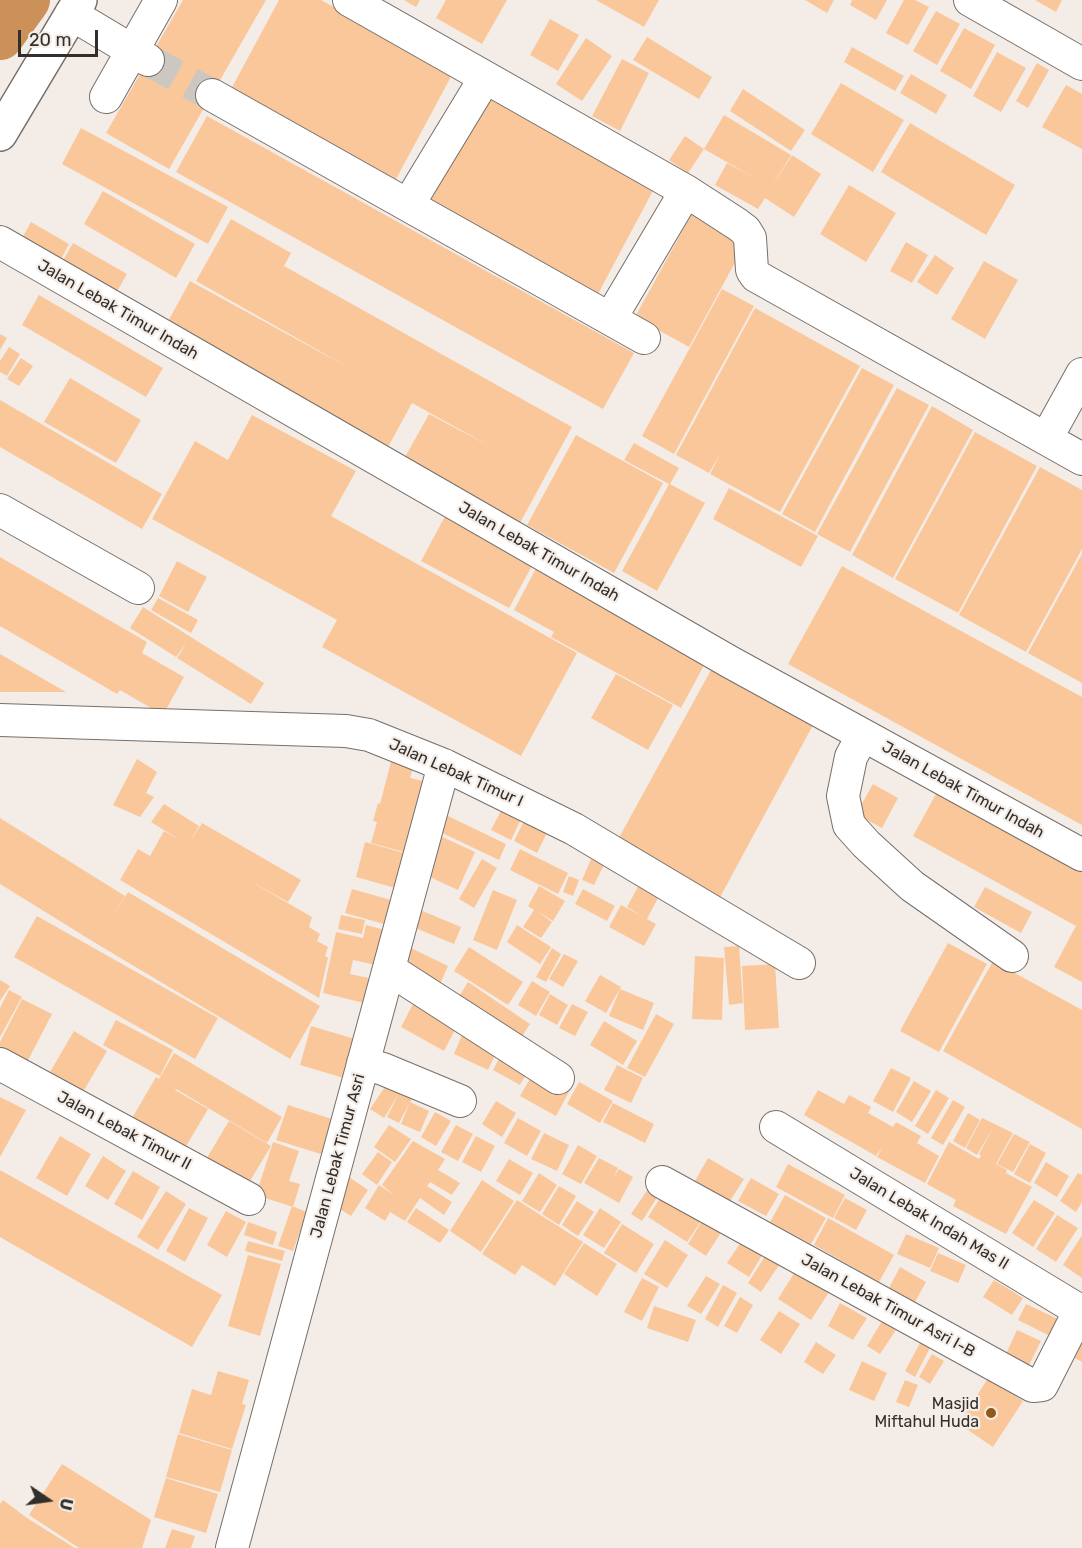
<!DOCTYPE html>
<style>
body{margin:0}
#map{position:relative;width:1082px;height:1548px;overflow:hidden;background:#f4ede7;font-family:Rubik,sans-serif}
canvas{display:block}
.north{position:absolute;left:18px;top:1470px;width:60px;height:60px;-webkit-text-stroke:4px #f4ede7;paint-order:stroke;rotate:103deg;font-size:16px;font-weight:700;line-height:24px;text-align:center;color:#312e2c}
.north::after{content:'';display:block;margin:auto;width:21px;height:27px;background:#312e2c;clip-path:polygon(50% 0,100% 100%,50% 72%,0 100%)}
.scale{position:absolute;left:18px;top:30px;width:80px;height:27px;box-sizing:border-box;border:3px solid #312e2c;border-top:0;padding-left:8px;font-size:18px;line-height:21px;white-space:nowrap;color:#312e2c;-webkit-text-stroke:4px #f4ede7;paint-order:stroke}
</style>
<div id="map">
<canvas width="1082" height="1548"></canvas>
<div class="north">U</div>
<div class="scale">20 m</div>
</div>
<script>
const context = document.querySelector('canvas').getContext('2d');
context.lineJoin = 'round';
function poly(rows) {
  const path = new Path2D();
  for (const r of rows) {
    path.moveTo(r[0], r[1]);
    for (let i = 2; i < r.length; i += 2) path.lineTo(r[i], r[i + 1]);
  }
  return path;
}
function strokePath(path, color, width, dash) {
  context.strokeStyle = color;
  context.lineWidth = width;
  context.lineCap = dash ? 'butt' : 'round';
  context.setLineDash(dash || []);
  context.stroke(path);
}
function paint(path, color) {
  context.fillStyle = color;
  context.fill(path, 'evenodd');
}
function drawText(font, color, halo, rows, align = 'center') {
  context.font = font + ' Rubik,sans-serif';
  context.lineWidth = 4.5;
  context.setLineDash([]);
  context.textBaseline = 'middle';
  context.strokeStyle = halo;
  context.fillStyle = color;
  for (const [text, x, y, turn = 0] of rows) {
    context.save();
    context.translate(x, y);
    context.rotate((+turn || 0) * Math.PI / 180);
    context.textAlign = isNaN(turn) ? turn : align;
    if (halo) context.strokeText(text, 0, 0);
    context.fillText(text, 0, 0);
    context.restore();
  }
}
strokePath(poly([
 [0,36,26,0]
]), '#cc9059', 48);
paint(poly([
 [183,0,266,0,169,169,106,133],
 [279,0,321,0,453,73,395,181,230,91],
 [404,0,420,0,416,7],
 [446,0,507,0,482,44,436,18],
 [596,0,659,0,644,27],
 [805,0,834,0,827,13],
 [852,0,887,0,876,20,850,5],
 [904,0,915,0,929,7,908,45,886,33],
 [1035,0,1062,0,1056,12],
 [936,11,960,24,937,65,913,51],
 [550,19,579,35,558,71,530,55],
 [964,28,995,45,971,89,940,71],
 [647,37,712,77,699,99,633,60],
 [586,38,612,56,582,101,556,84],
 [852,47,904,76,895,91,844,62],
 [997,52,1026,68,1001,112,973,96],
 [622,59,649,73,620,131,592,116],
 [1037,63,1049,70,1028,108,1016,101],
 [911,74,947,95,936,114,900,93],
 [841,83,904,120,873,172,811,134],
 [1066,85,1082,94,1082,149,1042,127],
 [743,89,805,130,791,151,730,111],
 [488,94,656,185,598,294,430,202],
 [724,115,791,155,771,188,792,155,821,174,794,217,765,198,758,209,715,185,727,163,755,178,704,149],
 [207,116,634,353,603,409,176,172],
 [910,123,1015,185,986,235,881,172],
 [81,128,228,207,208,244,62,164],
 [685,136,704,149,688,173,669,160],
 [849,185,896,213,866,262,820,234],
 [103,191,195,244,176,278,84,224],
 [695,208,749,237,689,347,635,317],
 [231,219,291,253,284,266,572,427,520,523,404,459,429,414,493,448,412,403,387,449,165,327,190,281,353,370,196,281],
 [31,222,69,244,59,263,21,240],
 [906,242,928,255,912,283,890,271],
 [73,243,127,274,115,295,61,264],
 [935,255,954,268,937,295,917,282],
 [984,261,1018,280,985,339,951,319],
 [722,289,754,306,674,454,642,436],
 [39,295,163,368,146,397,22,325],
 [755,308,860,366,780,512,710,474,721,452,709,473,676,455],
 [0,334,7,338,0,350],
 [9,347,20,354,7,376,0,372,0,361],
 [21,358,33,366,19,386,7,379],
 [862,368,894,385,815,532,782,514],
 [70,378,141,420,116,463,44,422],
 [897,388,929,405,850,552,817,534],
 [0,400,162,494,142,529,0,447],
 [932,406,973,430,893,578,852,555],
 [252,415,356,471,331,516,577,653,521,756,322,647,337,620,152,519,195,441,228,460],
 [975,432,1037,466,958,613,895,579],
 [576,435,663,483,614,573,527,525],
 [634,443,679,468,670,484,705,503,657,591,622,571,669,484,624,460],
 [1040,467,1082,490,1082,549,1026,652,959,615],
 [729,488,818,536,801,567,713,519],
 [450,507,538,555,509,608,421,561],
 [1082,554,1082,683,1028,653],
 [0,557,147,642,142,653,184,677,163,715,120,690,117,694,0,626],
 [542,557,709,656,681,708,551,637,554,632,514,610],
 [177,561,207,577,188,612,159,596],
 [842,566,1082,697,1082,825,788,664],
 [158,598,198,620,191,633,151,610],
 [143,607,264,683,251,704,177,658,187,642,176,657,130,628],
 [0,654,66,692,0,692],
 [717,659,819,714,718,901,615,845],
 [616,674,673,705,648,750,591,718],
 [392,758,414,764,410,778,431,783,412,854,371,843,377,822,373,821,378,803,380,804],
 [137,759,157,772,146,793,154,797,140,817,113,805],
 [943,781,1082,857,1082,982,1054,967,1076,926,913,836],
 [873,784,898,798,882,828,856,814],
 [164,804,199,826,188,845,202,823,301,880,288,902,248,880,312,917,309,927,320,934,317,941,328,947,325,956,328,958,319,998,120,880,138,849,150,856,164,831,180,840,151,822],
 [502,809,521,819,511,840,491,830],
 [446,815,506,844,499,860,438,831],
 [527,815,550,827,537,853,514,841],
 [0,818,125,896,111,919,128,892,320,1006,290,1059,97,944,0,884],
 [438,835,475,852,458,890,421,873],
 [365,842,408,854,399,889,356,877],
 [520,849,568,873,558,894,510,870],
 [482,859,497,868,474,908,459,899],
 [591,859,604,865,594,885,582,880],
 [569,876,579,880,573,896,563,892],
 [640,883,660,894,647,919,656,924,644,946,609,927,621,905,642,916,627,907],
 [539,886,565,901,553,921,537,911,552,922,541,938,523,927,534,910,528,906],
 [985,887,1032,912,1021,933,974,907],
 [352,889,398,902,391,926,345,913],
 [583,889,615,906,607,921,575,904],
 [493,890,517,900,497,950,473,940],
 [420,910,461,927,454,944,413,927],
 [341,915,365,920,362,934,338,929],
 [37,916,218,1018,195,1059,14,957],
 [366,925,389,931,380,966,353,960,350,974,369,978,364,1003,323,993,336,932,363,938],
 [517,925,551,947,540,964,507,942],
 [948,943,987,964,939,1052,900,1031],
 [739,946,743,1003,729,1005,724,947],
 [409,947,448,966,440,984,401,965],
 [469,947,523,982,508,1005,454,971],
 [552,948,561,954,546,982,536,977],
 [564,954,578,961,563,987,549,979],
 [695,956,724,958,722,1020,692,1019],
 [993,961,1082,1010,1082,1129,943,1051],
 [775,964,779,1028,745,1030,742,966],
 [600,975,621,987,606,1013,585,1001],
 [0,980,10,986,0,1001],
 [532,981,550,992,536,1016,518,1005],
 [468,982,530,1024,517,1044,455,1003],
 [620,989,654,1003,643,1030,609,1016],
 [9,990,22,997,0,1037,0,1008],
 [550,994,568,1005,557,1025,539,1015],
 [22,999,52,1014,22,1072,0,1060,0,1042],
 [414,1002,457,1026,444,1051,401,1027],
 [572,1004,588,1012,575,1036,559,1028],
 [656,1014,674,1024,645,1077,627,1068],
 [116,1020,173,1050,160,1076,103,1045],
 [604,1021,637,1041,623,1065,590,1045],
 [311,1026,355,1039,344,1078,300,1065],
 [74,1031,107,1051,83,1092,50,1072],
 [462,1035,497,1051,488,1070,454,1054],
 [174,1053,282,1117,267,1143,176,1089,175,1090,208,1109,185,1148,152,1129,147,1138,128,1125,156,1077,159,1079],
 [501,1055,528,1071,520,1085,493,1070],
 [617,1065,643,1078,631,1103,604,1090],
 [891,1068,911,1078,893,1112,873,1101],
 [535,1070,570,1090,556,1116,520,1096],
 [914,1081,931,1091,912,1122,896,1112],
 [579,1082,613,1101,600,1123,567,1104],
 [387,1084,413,1098,410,1102,429,1111,420,1132,401,1124,409,1104,399,1123,387,1117,398,1095,384,1118,370,1109],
 [818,1090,844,1104,849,1095,871,1107,868,1113,893,1127,896,1122,921,1136,917,1143,939,1156,925,1183,877,1157,883,1146,876,1156,804,1115],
 [936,1090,949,1098,928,1134,915,1126],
 [0,1097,26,1110,0,1157],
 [953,1100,965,1107,943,1145,931,1138],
 [496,1101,516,1113,502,1137,482,1124],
 [613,1103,654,1124,645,1143,603,1122],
 [288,1105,335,1120,324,1155,276,1140],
 [435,1112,451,1121,436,1146,421,1137],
 [968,1113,980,1120,965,1148,953,1141],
 [518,1118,541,1131,527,1156,504,1143],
 [982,1118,1013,1133,996,1164,1007,1170,1006,1173,1032,1187,1006,1234,953,1206,956,1200,927,1184,949,1142,979,1159,981,1156,979,1154,993,1128,977,1155,966,1148],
 [229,1121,271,1146,244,1191,202,1166],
 [389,1125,411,1139,395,1162,374,1147],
 [456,1125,473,1134,458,1161,441,1152],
 [544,1133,569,1145,557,1171,531,1159],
 [1014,1134,1030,1142,1013,1172,997,1164],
 [60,1136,91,1154,67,1196,36,1178],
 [476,1136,495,1146,481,1172,462,1162],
 [413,1141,445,1159,438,1170,460,1183,452,1195,430,1182,427,1186,452,1202,444,1215,420,1198,405,1221,390,1212,385,1221,365,1208,379,1185,394,1195,382,1185],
 [273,1142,299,1151,289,1181,300,1184,293,1207,256,1195],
 [1030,1144,1046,1153,1030,1183,1014,1174],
 [578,1145,597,1156,581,1184,562,1174],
 [378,1152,392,1162,377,1185,362,1174],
 [103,1156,126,1171,108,1200,85,1186],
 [599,1158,618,1168,613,1178,619,1169,633,1177,619,1203,584,1183],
 [708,1158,744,1179,730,1201,695,1181],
 [509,1159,533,1173,520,1195,496,1181],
 [1046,1162,1069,1176,1057,1197,1034,1183],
 [788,1164,845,1195,833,1218,776,1187],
 [0,1170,222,1295,192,1347,0,1237],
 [133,1171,160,1187,142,1220,114,1204],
 [539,1173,557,1185,540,1212,522,1201],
 [1078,1173,1082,1175,1082,1202,1076,1212,1060,1201],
 [349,1177,368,1190,351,1216,332,1204],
 [751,1178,779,1194,766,1216,738,1201],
 [482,1180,514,1201,481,1252,450,1231],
 [559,1186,576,1196,559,1225,542,1214],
 [648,1189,658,1196,642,1221,631,1214],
 [166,1191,186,1204,158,1250,137,1237],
 [662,1195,701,1221,687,1242,648,1217],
 [785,1195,826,1218,811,1244,770,1222],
 [845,1198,867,1210,856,1230,834,1218],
 [517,1200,583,1242,555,1286,522,1265,515,1275,482,1254],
 [1034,1200,1055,1213,1033,1247,1012,1233],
 [577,1201,594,1212,578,1236,562,1225],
 [292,1206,307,1212,293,1251,278,1246],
 [189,1208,208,1218,185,1262,166,1251],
 [416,1208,449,1230,440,1243,407,1222],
 [600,1208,621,1222,604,1248,583,1235],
 [226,1211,246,1222,227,1257,207,1245],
 [1057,1215,1078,1228,1056,1262,1036,1249],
 [828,1218,894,1255,879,1282,814,1245],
 [703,1219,722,1231,706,1256,688,1244],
 [248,1222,277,1232,273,1245,244,1235],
 [622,1224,654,1244,636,1273,604,1253],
 [906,1234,939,1248,930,1268,897,1254],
 [1082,1235,1082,1278,1063,1265],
 [743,1239,764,1252,749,1277,727,1263],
 [665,1240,688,1255,667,1288,644,1274],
 [248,1241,285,1251,282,1261,245,1251],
 [584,1243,617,1264,597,1296,564,1274],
 [767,1253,781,1262,761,1292,748,1283],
 [938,1253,966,1265,958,1283,930,1271],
 [248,1255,281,1264,260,1336,228,1326],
 [900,1267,926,1282,915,1302,889,1288],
 [796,1270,829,1292,811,1320,778,1299],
 [706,1276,720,1284,701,1314,687,1306],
 [642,1278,659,1287,642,1321,624,1312],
 [994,1280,1023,1298,1012,1315,983,1297],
 [723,1285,737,1293,718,1327,705,1319],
 [740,1297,753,1305,737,1333,724,1326],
 [840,1303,867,1318,853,1340,828,1326],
 [1026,1304,1058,1319,1050,1336,1018,1320],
 [654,1306,696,1320,688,1342,647,1328],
 [779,1311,800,1324,781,1354,760,1340],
 [882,1321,896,1330,880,1354,867,1346],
 [1082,1328,1082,1362,1062,1351],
 [1017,1330,1041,1341,1029,1365,1006,1354],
 [921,1341,931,1346,915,1377,905,1371],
 [816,1342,836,1355,823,1374,804,1362],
 [932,1354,944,1361,930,1384,919,1377],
 [862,1361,887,1373,874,1401,849,1390],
 [218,1371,249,1380,242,1404,246,1405,232,1449,179,1433,192,1389,211,1395],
 [988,1378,1023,1401,993,1447,959,1424],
 [905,1380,918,1385,909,1407,896,1402],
 [178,1434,232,1450,220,1492,166,1477],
 [62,1464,151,1520,142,1548,79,1548,29,1515],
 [166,1478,218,1494,206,1533,154,1517],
 [3,1500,27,1518,75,1548,0,1548,0,1504],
 [172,1529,195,1536,191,1548,165,1548]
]), '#fac79b');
strokePath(poly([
 [148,60,212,95]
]), '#cdc7c2', 32, [32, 16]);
const minor = poly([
 [349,0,686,191,737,224,745,230,750,238,752,270,756,276,1082,459],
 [970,0,1082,64],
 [71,14,148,60],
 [212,95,644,338],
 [106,97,161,0],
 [408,205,485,78],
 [0,242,730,662,1082,855],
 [610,319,686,191],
 [1046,439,1082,374],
 [0,510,138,588],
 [0,720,346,731,369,735,444,765,574,829,799,963],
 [863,735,851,757,843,796,849,825,866,844,912,886,1012,956],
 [389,969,558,1078],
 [363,1063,383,1069,460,1101],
 [0,1064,249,1199],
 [776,1127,1082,1312],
 [662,1182,1033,1386,1042,1385,1080,1310],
 [232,1548,444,765]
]);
const major = poly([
 [0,134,80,0]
]);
strokePath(minor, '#766f6a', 34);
strokePath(major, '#766f6a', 36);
strokePath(minor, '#fff', 32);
strokePath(major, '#fff', 33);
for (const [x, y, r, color] of [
 [991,1413,6,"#935717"]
]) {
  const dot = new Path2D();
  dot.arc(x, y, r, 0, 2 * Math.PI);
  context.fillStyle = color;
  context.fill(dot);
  strokePath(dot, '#f4ede7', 2);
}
drawText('16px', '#312e2c', '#f4ede7', [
 ["Jalan Lebak Timur Indah",118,310,30],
 ["Jalan Lebak Timur Indah",539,552,30],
 ["Jalan Lebak Timur I",456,773,24],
 ["Jalan Lebak Timur Indah",963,790,29],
 ["Jalan Lebak Timur II",124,1131,28],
 ["Jalan Lebak Timur Asri",338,1156,-75],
 ["Jalan Lebak Indah Mas II",929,1219,31],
 ["Jalan Lebak Timur Asri I-B",888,1306,29]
]);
drawText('16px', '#312e2c', '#f4ede7', [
 ["Masjid",979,1404],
 ["Miftahul Huda",979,1422]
], 'right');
</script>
